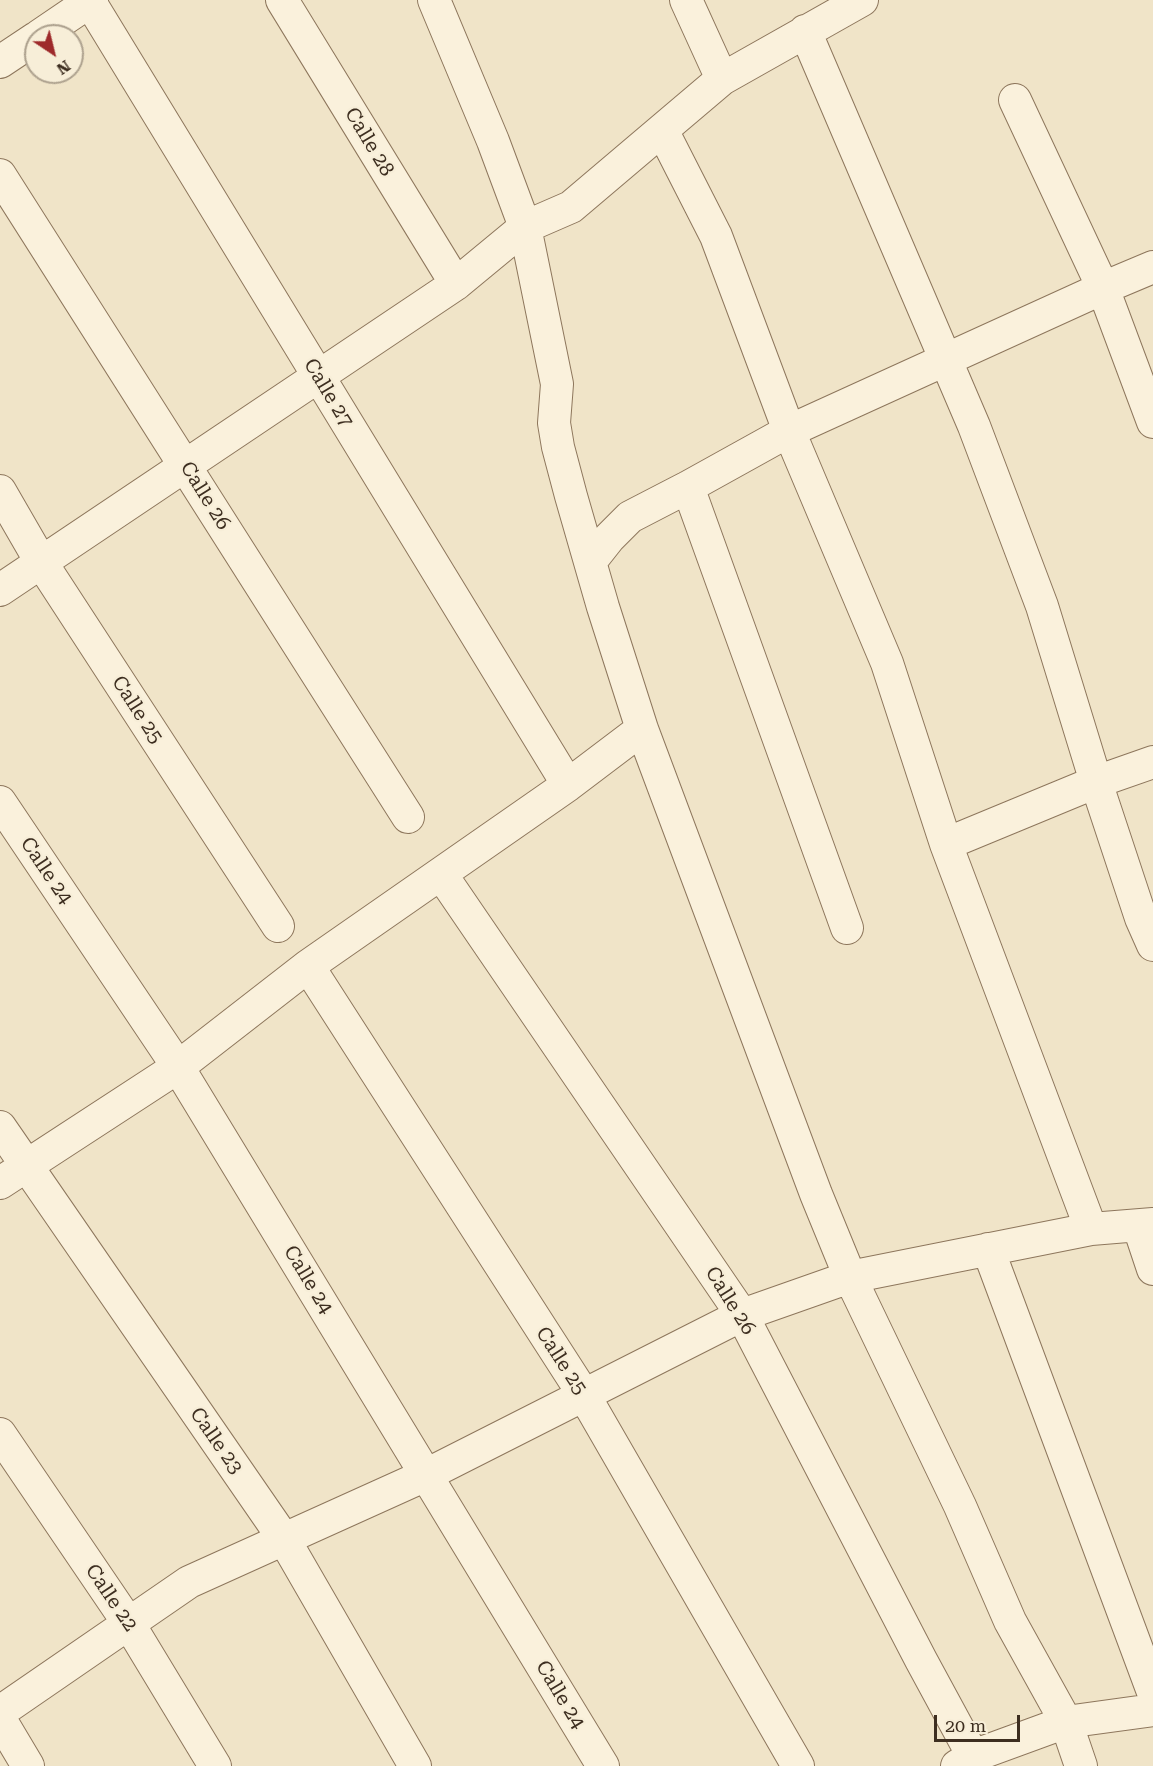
<!DOCTYPE html>
<style>
body{margin:0}
#map{position:relative;width:1153px;height:1766px;overflow:hidden;background:#f0e4c8;font-family:"Roboto Serif",serif}
canvas{display:block}
.north{position:absolute;left:24px;top:24px;width:60px;height:60px;box-sizing:border-box;background:#f7eed8;border:2px solid #ada18e;border-radius:50%;rotate:145deg;font-size:16px;font-weight:700;line-height:24px;text-align:center;color:#3d2e20}
.north::after{content:'';display:block;margin:auto;width:21px;height:27px;background:#9e2a2b;clip-path:polygon(50% 0,100% 100%,50% 72%,0 100%)}
.scale{position:absolute;left:934px;top:1715px;width:86px;height:27px;box-sizing:border-box;border:3px solid #3d2e20;border-top:0;padding-left:8px;font-size:18px;line-height:21px;white-space:nowrap;color:#3d2e20;-webkit-text-stroke:4px #f7eed8;paint-order:stroke}
</style>
<div id="map">
<canvas width="1153" height="1766"></canvas>
<div class="north">N</div>
<div class="scale">20 m</div>
</div>
<script>
const context = document.querySelector('canvas').getContext('2d');
context.lineJoin = 'round';
function poly(rows) {
  const path = new Path2D();
  for (const r of rows) {
    path.moveTo(r[0], r[1]);
    for (let i = 2; i < r.length; i += 2) path.lineTo(r[i], r[i + 1]);
  }
  return path;
}
function strokePath(path, color, width, dash) {
  context.strokeStyle = color;
  context.lineWidth = width;
  context.lineCap = dash ? 'butt' : 'round';
  context.setLineDash(dash || []);
  context.stroke(path);
}
function drawText(font, color, halo, rows, align = 'center') {
  context.font = font + ' "Roboto Serif",serif';
  context.lineWidth = 4.5;
  context.setLineDash([]);
  context.textBaseline = 'middle';
  context.strokeStyle = halo;
  context.fillStyle = color;
  for (const [text, x, y, turn = 0] of rows) {
    context.save();
    context.translate(x, y);
    context.rotate((+turn || 0) * Math.PI / 180);
    context.textAlign = isNaN(turn) ? turn : align;
    if (halo) context.strokeText(text, 0, 0);
    context.fillText(text, 0, 0);
    context.restore();
  }
}
const minor = poly([
 [282,0,456,284],
 [434,0,493,141,525,227,557,384,554,423,558,447,571,496,603,607,642,729,816,1194,850,1277,960,1506,1010,1621,1066,1722,1081,1766],
 [686,0,722,79],
 [90,2,568,785],
 [805,31,974,426,1042,606,1096,782,1141,918,1153,945],
 [39,36,92,0],
 [0,62,36,38],
 [1015,100,1103,288,1153,422],
 [662,130,716,236,789,431,887,663,946,844,1091,1229],
 [0,175,408,817],
 [688,487,847,928],
 [0,491,41,562,278,926],
 [590,562,609,538,630,517,688,487,789,431,1103,288,1153,267],
 [0,590,456,284,525,227,571,207,722,79,862,0],
 [0,802,178,1067,603,1766],
 [946,844,1096,782,1153,762],
 [441,874,742,1315,921,1660,973,1756],
 [308,966,584,1395,798,1766],
 [0,1127,284,1539,415,1766],
 [0,1183,178,1067,308,966,568,785,642,729],
 [1139,1227,1153,1269],
 [988,1249,1153,1692],
 [0,1434,129,1624,215,1766],
 [0,1712,189,1582,426,1475,742,1315,850,1277,1091,1229,1153,1224],
 [0,1719,28,1766],
 [957,1766,973,1756,1066,1722,1153,1710]
]);
strokePath(minor, '#8d765c', 34);
strokePath(minor, '#faf1dc', 32);
drawText('20px', '#3d2e20', '#f7eed8', [
 ["Calle 28",369,142,59],
 ["Calle 27",328,393,59],
 ["Calle 26",205,496,58],
 ["Calle 25",137,710,57],
 ["Calle 24",46,871,56],
 ["Calle 24",308,1280,59],
 ["Calle 26",730,1301,58],
 ["Calle 25",561,1361,57],
 ["Calle 23",216,1441,55],
 ["Calle 22",111,1598,56],
 ["Calle 24",560,1695,59]
]);
</script>
